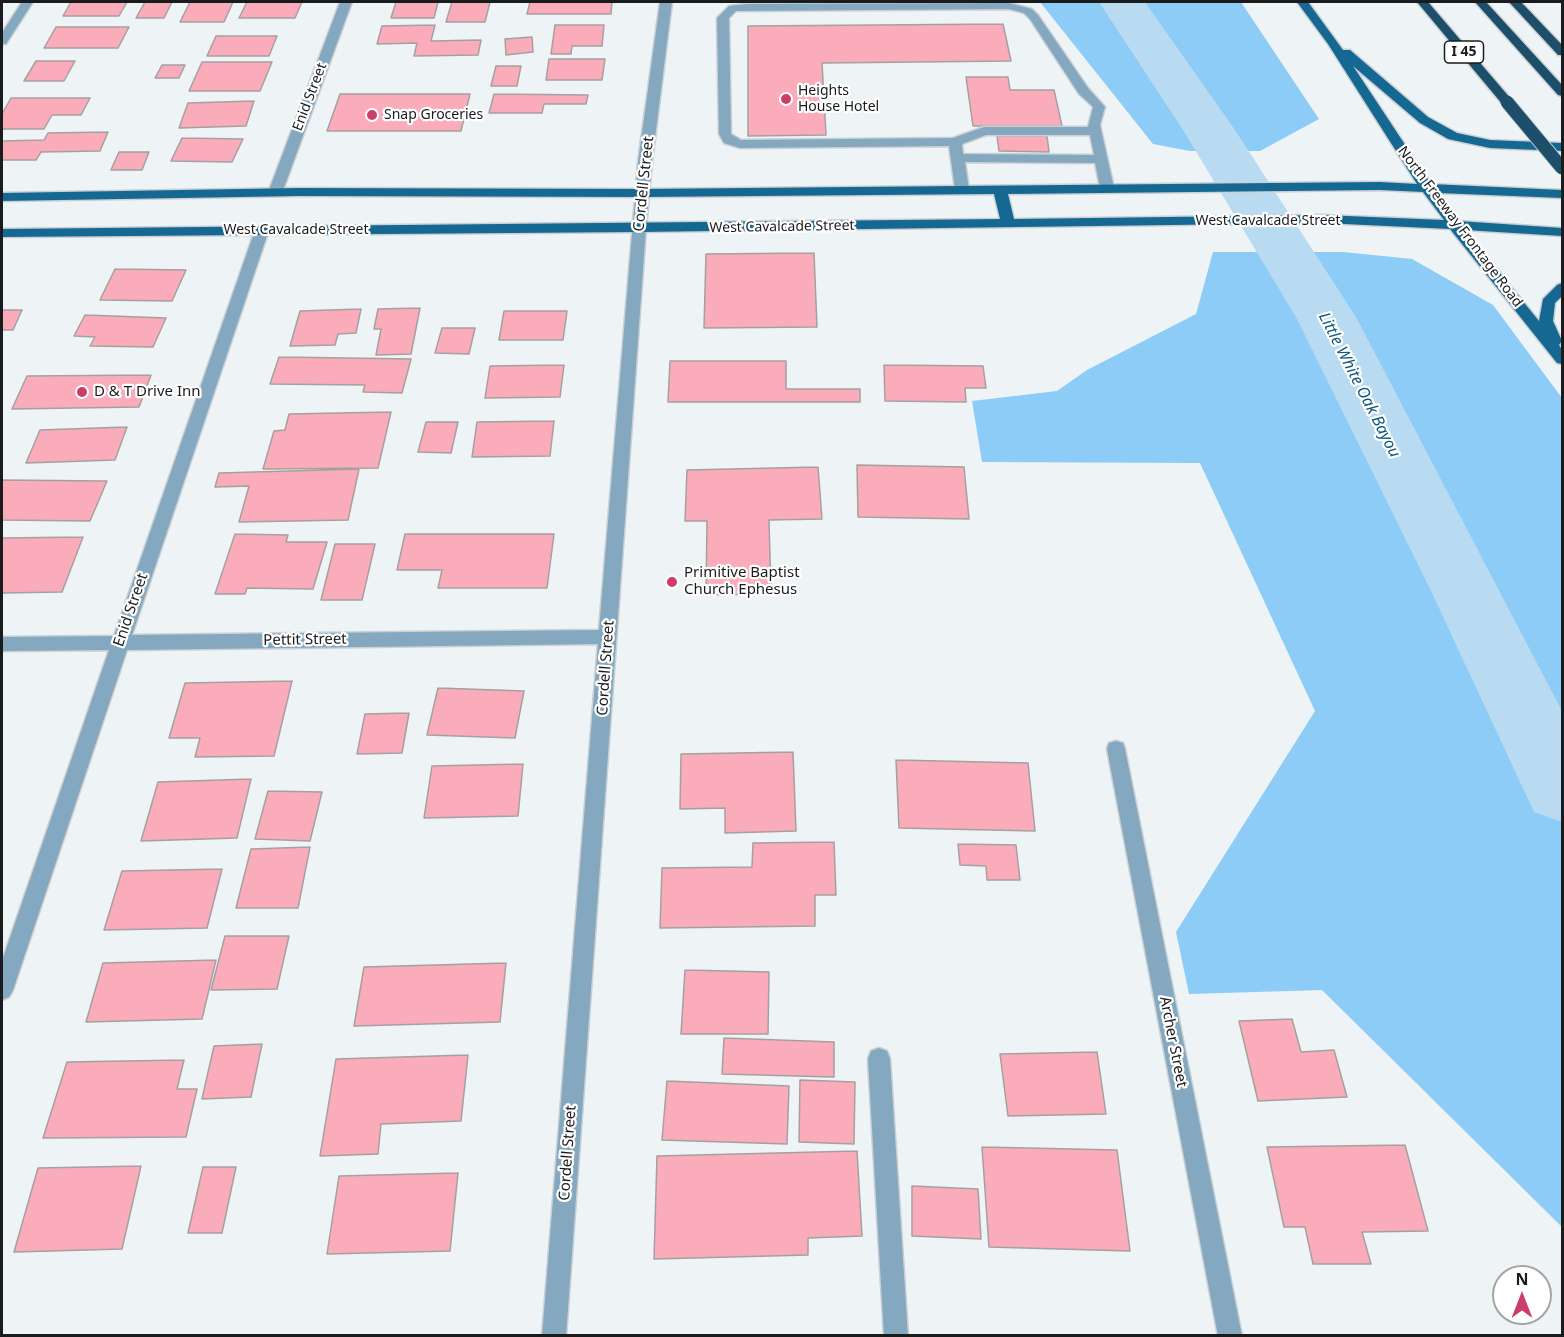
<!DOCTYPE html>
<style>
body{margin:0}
#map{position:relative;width:1564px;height:1337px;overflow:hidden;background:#eef3f6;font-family:"Noto Sans",sans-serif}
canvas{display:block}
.frame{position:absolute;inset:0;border:3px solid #1a1b1d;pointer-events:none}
.north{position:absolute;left:1492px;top:1265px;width:60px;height:60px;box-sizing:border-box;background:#fff;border:2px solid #a3a4a5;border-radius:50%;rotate:0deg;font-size:16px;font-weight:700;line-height:24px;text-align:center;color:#1a1b1d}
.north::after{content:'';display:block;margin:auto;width:21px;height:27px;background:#cc3e69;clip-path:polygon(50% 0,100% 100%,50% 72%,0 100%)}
</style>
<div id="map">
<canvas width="1564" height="1337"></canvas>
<div class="frame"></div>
<div class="north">N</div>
</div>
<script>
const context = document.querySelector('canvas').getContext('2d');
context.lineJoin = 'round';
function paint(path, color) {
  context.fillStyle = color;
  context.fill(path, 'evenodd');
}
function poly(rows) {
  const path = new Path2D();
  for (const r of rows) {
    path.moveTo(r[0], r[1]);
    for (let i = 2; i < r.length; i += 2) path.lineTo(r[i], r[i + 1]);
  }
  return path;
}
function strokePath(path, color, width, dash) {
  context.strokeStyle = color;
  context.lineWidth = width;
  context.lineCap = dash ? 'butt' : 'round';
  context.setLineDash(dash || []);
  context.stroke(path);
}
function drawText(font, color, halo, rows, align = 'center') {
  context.font = font + ' "Noto Sans",sans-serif';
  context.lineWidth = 4.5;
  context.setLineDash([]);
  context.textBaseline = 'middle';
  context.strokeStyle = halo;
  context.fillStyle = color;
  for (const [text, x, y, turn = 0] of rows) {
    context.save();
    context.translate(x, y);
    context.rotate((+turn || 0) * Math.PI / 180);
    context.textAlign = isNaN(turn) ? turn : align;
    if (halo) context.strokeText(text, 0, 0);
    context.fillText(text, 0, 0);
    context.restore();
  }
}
paint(poly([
 [1040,2,1241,2,1319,119,1260,151,1190,151,1153,144],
 [1213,252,1343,252,1412,259,1493,305,1562,398,1562,1227,1322,990,1189,994,1176,932,1315,711,1200,463,982,462,972,401,1057,391,1087,370,1196,314]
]), '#8cccf6');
paint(poly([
 [1099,2,1145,2,1235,130,1356,317,1562,711,1562,822,1534,812,1431,591,1296,317,1183,130,1099,2]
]), '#b9dbf1');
const building = poly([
 [71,2,127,2,119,16,63,16,71,2],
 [145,2,172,2,164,18,136,18,145,2],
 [190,2,233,2,224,22,180,22,190,2],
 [247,2,302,2,295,18,239,18,247,2],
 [396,2,438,2,434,18,391,18,396,2],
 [452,2,490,2,485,22,446,22,452,2],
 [530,2,612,2,611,14,527,14,530,2],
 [1003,24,1011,61,822,63,826,135,748,136,748,26,1003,24],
 [435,25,431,41,481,40,478,55,414,56,417,43,377,44,382,26,435,25],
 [555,25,604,25,602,46,572,46,571,54,551,54,555,25],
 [56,27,129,27,118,48,44,48,56,27],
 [216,36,277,36,269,56,207,56,216,36],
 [532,37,533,52,506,55,505,39,532,37],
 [549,59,605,59,602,80,546,80,549,59],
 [36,61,75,61,64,81,24,81,36,61],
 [202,62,272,62,260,91,189,91,202,62],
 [162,65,185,65,179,78,155,78,162,65],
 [496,66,521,66,517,86,491,86,496,66],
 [966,77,1008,77,1010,90,1054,90,1062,126,973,126,966,77],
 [340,94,470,94,461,131,327,131,340,94],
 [494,94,588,95,586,104,544,104,542,113,489,113,494,94],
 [11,98,90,98,81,115,52,115,44,129,2,129,2,114,11,98],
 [254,101,246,126,179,128,188,103,254,101],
 [108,132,100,151,41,152,36,160,2,160,2,141,44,140,48,133,108,132],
 [997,136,1047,136,1049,152,999,151,997,136],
 [182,138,243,139,232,162,171,161,182,138],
 [119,152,149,152,142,170,111,170,119,152],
 [814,253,817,327,704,328,706,254,814,253],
 [115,269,186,270,172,301,100,300,115,269],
 [420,308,411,354,376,355,381,329,374,329,378,309,420,308],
 [361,309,356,333,338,334,335,345,290,346,300,311,361,309],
 [2,310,22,310,13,330,2,330,2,310],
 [504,311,567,311,563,340,499,340,504,311],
 [85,315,166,318,153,347,90,346,95,337,74,336,85,315],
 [442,328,475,328,469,354,435,353,442,328],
 [279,357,411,359,402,393,363,392,365,385,270,384,279,357],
 [670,361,786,361,786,389,860,389,860,402,668,402,670,361],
 [564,365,560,397,485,398,490,366,564,365],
 [884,365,983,366,986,388,965,388,966,402,885,401,884,365],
 [151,375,139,407,12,409,27,376,151,375],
 [391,412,378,468,263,469,274,431,285,430,289,414,391,412],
 [554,421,550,456,472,457,477,422,554,421],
 [426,422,458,422,451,453,418,452,426,422],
 [127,427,115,460,26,463,40,430,127,427],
 [857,465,964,467,969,519,858,517,857,465],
 [818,467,822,519,769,520,771,594,706,595,707,521,685,521,687,470,818,467],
 [359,469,348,520,239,522,249,486,215,487,219,473,359,469],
 [2,480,107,481,90,521,2,520,2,480],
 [235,534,288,535,286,542,327,542,313,589,247,588,245,594,215,594,235,534],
 [405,534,554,534,547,588,438,588,442,570,397,570,405,534],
 [83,537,62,592,2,593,2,538,83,537],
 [335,544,375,544,362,600,321,600,335,544],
 [292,681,274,756,195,757,200,738,169,738,185,683,292,681],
 [438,688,524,691,515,738,427,735,438,688],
 [409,713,402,753,357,754,365,714,409,713],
 [793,752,796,831,725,833,725,808,680,809,681,754,793,752],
 [896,760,1028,763,1035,831,899,828,896,760],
 [523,764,518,816,424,818,432,766,523,764],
 [251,779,237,838,141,841,158,782,251,779],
 [268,791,322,792,310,841,255,839,268,791],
 [834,842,836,895,815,895,815,926,660,928,662,868,752,867,753,843,834,842],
 [958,844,1016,845,1020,880,987,880,986,866,960,865,958,844],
 [310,847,298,908,236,908,251,849,310,847],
 [222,869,207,928,104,930,122,871,222,869],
 [225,936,289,936,277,989,211,990,225,936],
 [216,960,202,1019,86,1022,103,963,216,960],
 [506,963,500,1022,354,1026,364,967,506,963],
 [685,970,769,972,768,1034,681,1034,685,970],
 [1292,1019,1301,1052,1334,1050,1347,1097,1258,1101,1239,1021,1292,1019],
 [724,1038,834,1042,834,1077,722,1074,724,1038],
 [262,1044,251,1097,202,1099,214,1046,262,1044],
 [1097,1052,1106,1114,1008,1116,1000,1054,1097,1052],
 [468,1055,461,1121,381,1124,378,1154,320,1156,336,1059,468,1055],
 [184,1060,177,1089,197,1089,186,1137,43,1138,67,1062,184,1060],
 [800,1080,855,1082,854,1144,799,1142,800,1080],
 [667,1081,789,1086,787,1144,662,1140,667,1081],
 [1405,1145,1428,1231,1362,1232,1371,1264,1313,1264,1305,1227,1284,1227,1267,1147,1405,1145],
 [982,1147,1117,1150,1130,1251,989,1247,982,1147],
 [857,1151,862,1236,808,1238,808,1255,654,1259,657,1156,857,1151],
 [141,1166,122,1249,14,1252,38,1168,141,1166],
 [203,1167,236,1167,222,1233,188,1233,203,1167],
 [458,1173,450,1251,327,1254,339,1176,458,1173],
 [912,1186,978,1189,981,1239,912,1236,912,1186]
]);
paint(building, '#fbacbb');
strokePath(building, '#a5a0a0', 1.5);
const minor = poly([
 [22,2,33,2,6,44,2,44,2,33,22,2],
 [340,2,352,2,282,193,280,196,270,196,268,193,340,2],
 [660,2,672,2,652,162,646,228,566,1336,542,1336,598,644,127,650,13,990,9,997,2,1000,2,961,109,650,2,651,2,637,114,636,255,230,262,226,269,230,132,635,599,630,638,162,660,2],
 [1009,3,1032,9,1038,15,1088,88,1105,107,1100,125,1114,188,1112,191,1102,191,1100,188,1095,163,965,162,969,189,962,193,955,189,949,146,740,148,724,143,719,134,717,18,729,6,747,4,1009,3],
 [1009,9,1024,13,1030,19,1079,94,1090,104,1093,107,1088,127,984,127,953,138,741,140,731,134,729,18,736,11,1009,9],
 [986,135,1090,135,1094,155,963,154,962,144,986,135],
 [1116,741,1123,743,1125,749,1242,1336,1218,1336,1107,749,1109,743,1116,741],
 [879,1048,887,1051,890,1059,908,1336,884,1336,868,1059,871,1051,879,1048]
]);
const major = poly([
 [1297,2,1308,2,1343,50,1350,50,1428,117,1457,133,1490,140,1562,143,1562,151,1490,148,1448,139,1420,123,1353,66,1431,184,1562,190,1562,198,1438,193,1459,221,1562,228,1562,236,1465,230,1539,321,1543,299,1557,285,1562,283,1562,296,1555,303,1553,321,1562,341,1559,345,1562,350,1562,364,1557,363,1450,229,1323,223,639,232,2,237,2,229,1000,219,994,194,642,197,300,196,2,201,2,193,300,188,642,189,1380,182,1417,184,1328,44,1297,2],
 [1380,190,1423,192,1444,220,1323,215,1014,219,1008,194,1380,190]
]);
const highway = poly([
 [1417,2,1428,2,1511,99,1513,102,1511,105,1503,105,1417,2],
 [1475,2,1486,2,1562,85,1562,96,1558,95,1475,2],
 [1509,2,1521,2,1562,45,1562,55,1558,55,1509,2]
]);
strokePath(minor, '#ccd0d3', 3);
strokePath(major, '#ccd0d3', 3);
strokePath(highway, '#ccd0d3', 3);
paint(minor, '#83a8c0');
paint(major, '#146892');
paint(highway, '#1d4f6b');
const highwayBridge = poly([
 [1507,102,1562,168]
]);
strokePath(highwayBridge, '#ccd0d3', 15, []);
strokePath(highwayBridge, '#1d4f6b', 13);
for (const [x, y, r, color] of [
 [786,99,6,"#cc3e69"],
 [372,115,6,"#cc3e69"],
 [82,392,6,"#cc3e69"],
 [672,582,6,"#cc3e69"]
]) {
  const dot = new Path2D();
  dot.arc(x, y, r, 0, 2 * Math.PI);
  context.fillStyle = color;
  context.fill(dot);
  strokePath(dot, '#fff', 2);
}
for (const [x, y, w] of [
 [1464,52,39]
]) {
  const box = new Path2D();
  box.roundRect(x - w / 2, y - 11, w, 22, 4.5);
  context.fillStyle = '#fff';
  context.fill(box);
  strokePath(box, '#1a1b1d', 1.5);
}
drawText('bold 14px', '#1a1b1d', null, [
 ["I 45",1464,52]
]);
drawText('14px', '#1a1b1d', '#fff', [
 ["Heights",798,91],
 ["House Hotel",798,107],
 ["Snap Groceries",384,115]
], 'left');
drawText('14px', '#1a1b1d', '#fff', [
 ["Enid Street",310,97,-69],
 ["West Cavalcade Street",1268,221],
 ["West Cavalcade Street",782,227,-1],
 ["North Freeway Frontage Road",1460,227,53],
 ["West Cavalcade Street",296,230]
]);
drawText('15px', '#1a1b1d', '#fff', [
 ["Cordell Street",644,184,-84],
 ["Enid Street",131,610,-71],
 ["Pettit Street",305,640,-1],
 ["Cordell Street",606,668,-86],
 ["Archer Street",1173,1042,79],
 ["Cordell Street",568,1153,-86]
]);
drawText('15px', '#1a1b1d', '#fff', [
 ["D & T Drive Inn",94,392],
 ["Primitive Baptist",684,573],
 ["Church Ephesus",684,590]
], 'left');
drawText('italic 16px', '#0e577b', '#fff', [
 ["Little White Oak Bayou",1359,385,63]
]);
</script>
